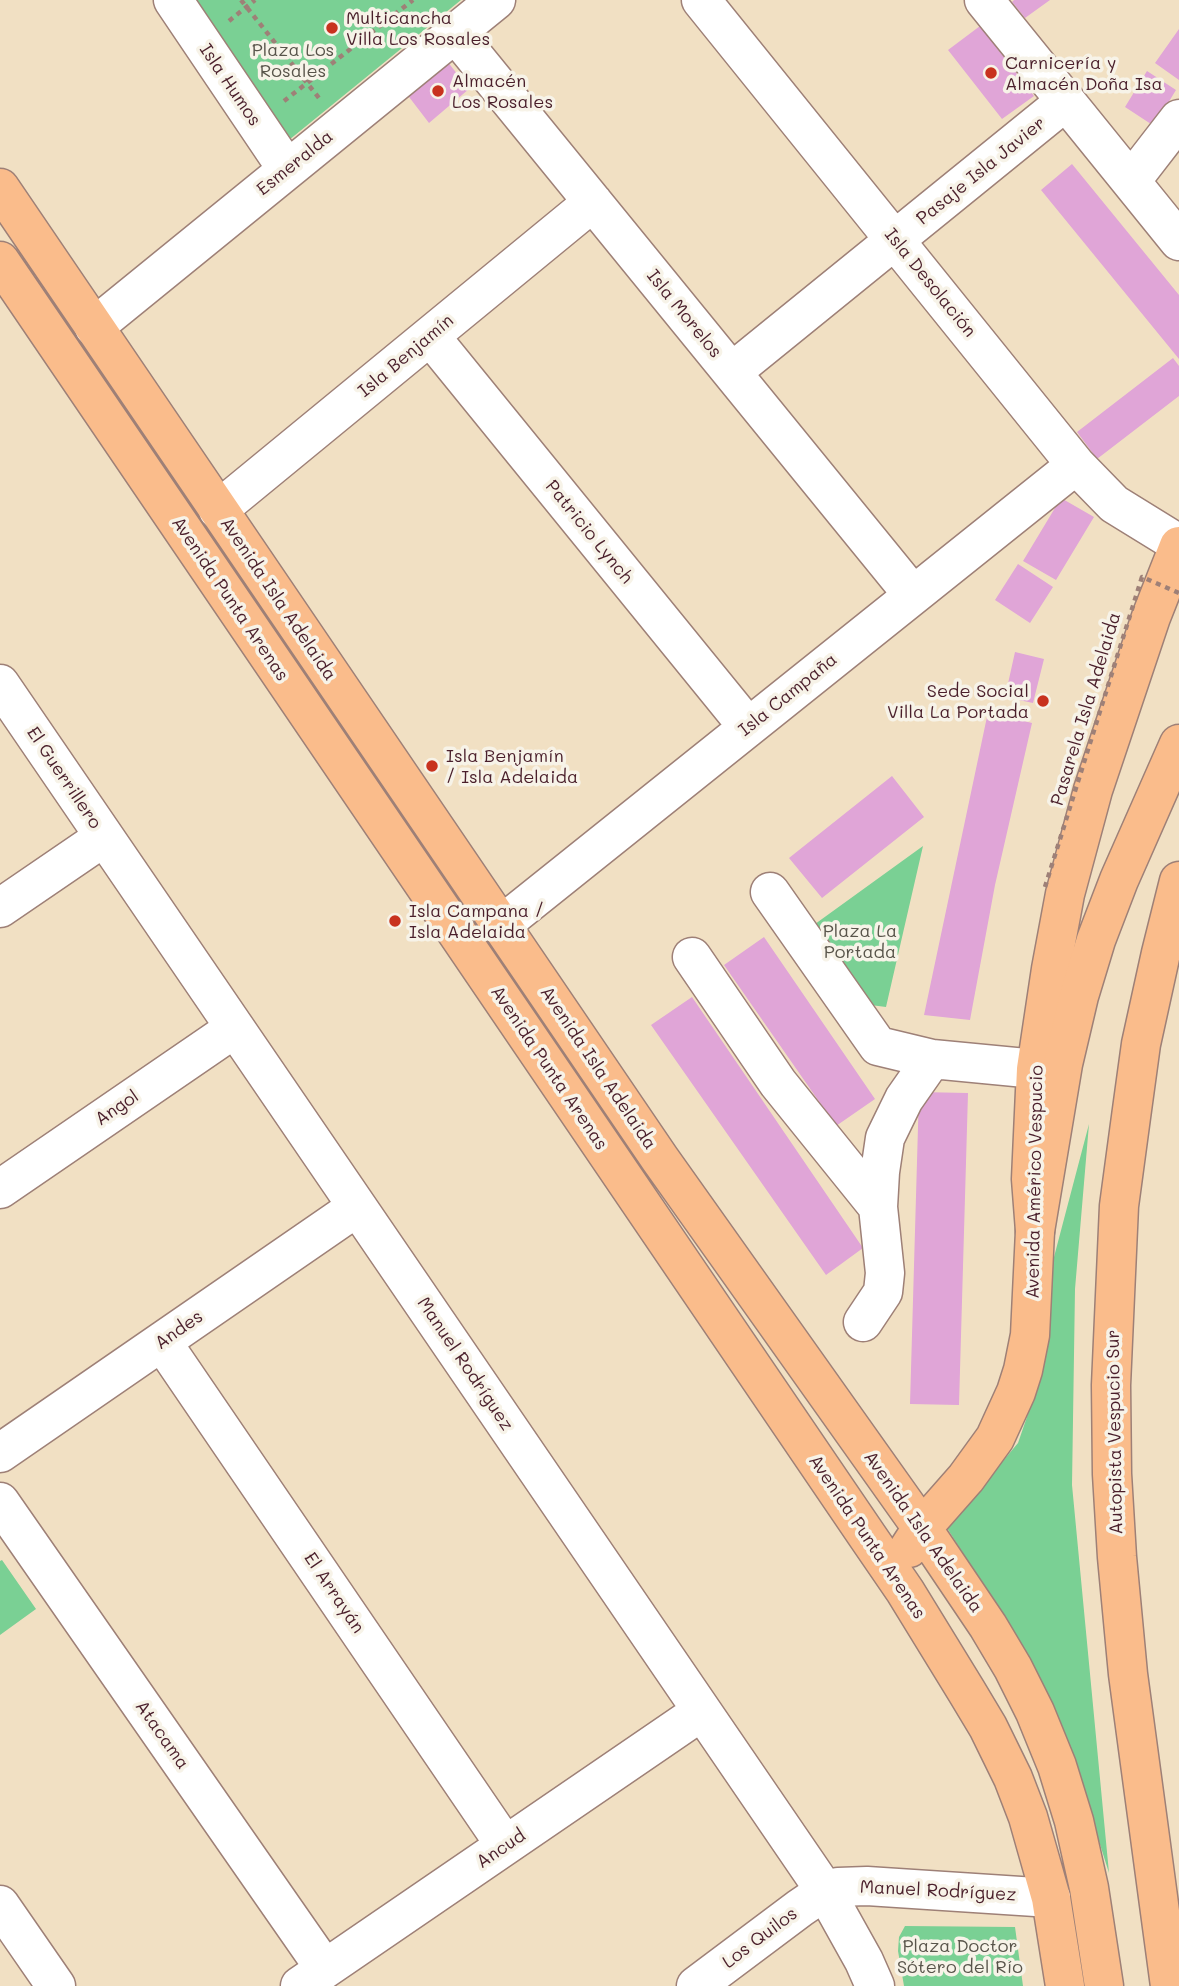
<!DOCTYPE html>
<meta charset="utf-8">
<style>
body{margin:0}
canvas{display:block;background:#f1e0c3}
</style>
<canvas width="1179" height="1986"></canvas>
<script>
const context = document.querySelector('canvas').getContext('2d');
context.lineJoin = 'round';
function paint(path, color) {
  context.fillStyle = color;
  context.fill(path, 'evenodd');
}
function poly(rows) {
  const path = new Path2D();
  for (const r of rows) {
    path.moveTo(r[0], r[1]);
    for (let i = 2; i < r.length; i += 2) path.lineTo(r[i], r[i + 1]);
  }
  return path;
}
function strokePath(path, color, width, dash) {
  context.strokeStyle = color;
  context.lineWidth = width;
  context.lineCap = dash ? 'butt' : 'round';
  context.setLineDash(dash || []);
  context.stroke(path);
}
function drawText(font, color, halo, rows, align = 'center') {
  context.font = font + ' Mali,sans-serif';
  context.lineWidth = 7;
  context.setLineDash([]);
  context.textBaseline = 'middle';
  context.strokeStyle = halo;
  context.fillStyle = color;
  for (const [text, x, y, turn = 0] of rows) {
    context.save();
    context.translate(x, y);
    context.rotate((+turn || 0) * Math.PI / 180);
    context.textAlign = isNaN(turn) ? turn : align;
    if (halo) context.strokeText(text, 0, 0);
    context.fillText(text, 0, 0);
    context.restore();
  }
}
paint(poly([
 [179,0,461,0,289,140],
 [923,846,886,1007,855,1003,804,932],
 [1089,1124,1075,1289,1072,1485,1109,1873,1076,1768,1033,1664,947,1528,1018,1443,1040,1379,1044,1295],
 [2,1560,36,1609,0,1635,0,1561],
 [905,1926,1015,1927,1023,1986,904,1986,898,1951,899,1937]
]), '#7ad094');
paint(poly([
 [1014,0,1050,0,1025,18,1012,2],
 [980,26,1034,96,1002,119,948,50],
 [1179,29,1179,80,1155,63],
 [447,61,469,89,429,123,406,93],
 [1147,71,1176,90,1154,126,1125,107],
 [1072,164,1179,295,1179,359,1041,190],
 [1173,358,1179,366,1179,396,1097,459,1077,432],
 [1061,498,1094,517,1056,580,1023,561],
 [1018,564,1053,587,1030,623,995,600],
 [1015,652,1044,659,1033,703,1005,697],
 [988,712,1032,723,995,885,970,1020,924,1015],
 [892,776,924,817,822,898,789,858],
 [764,937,875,1099,836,1126,724,965],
 [692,997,863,1248,826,1275,651,1025],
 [919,1092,968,1093,959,1405,910,1404]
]), '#e0a5d7');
const minor = poly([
 [173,0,287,169],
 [701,0,1076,465,1114,504,1179,544],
 [984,0,1179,241],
 [455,33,913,595],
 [1131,181,1179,119],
 [94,327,496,0],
 [430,336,748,727],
 [732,372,1066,101],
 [218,510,593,202],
 [0,684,825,1891,864,1961,875,1986],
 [770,892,878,1046,932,1059,1036,1069],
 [0,908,104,837],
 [500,926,1076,465],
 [692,957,778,1083,878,1207],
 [0,1189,235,1028],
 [863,1322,883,1292,885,1273,878,1207,880,1172,885,1138,904,1099,932,1059],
 [162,1342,505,1845],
 [0,1453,357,1207],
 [0,1502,325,1969],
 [0,1905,56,1986],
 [300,1986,702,1711],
 [696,1986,800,1908,825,1891,838,1887,867,1886,1051,1898]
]);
const major = poly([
 [0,188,660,1159,922,1528,988,1626,1013,1668,1035,1712,1057,1766,1074,1821,1089,1888,1104,1986],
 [0,261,868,1537,905,1591,967,1692,988,1727,1013,1778,1028,1817,1051,1898,1065,1986],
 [909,1548,922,1528,966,1478,995,1438,1016,1392,1023,1370,1030,1335,1035,1231,1031,1179,1036,1069,1051,969,1065,894,1093,790,1151,617,1179,546]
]);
const highway = poly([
 [1035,1231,1063,1064,1079,996,1096,940,1119,880,1179,744],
 [1170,1986,1128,1674,1117,1557,1112,1474,1111,1385,1119,1206,1131,1117,1141,1044,1161,953,1179,881]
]);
strokePath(minor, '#9e8077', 41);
strokePath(major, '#9e8077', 41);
strokePath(highway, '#9e8077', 41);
strokePath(poly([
 [241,0,319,98],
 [229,21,255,0],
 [284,101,413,0]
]), '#9e8077', 4.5, [5, 5]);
strokePath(minor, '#fff', 38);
strokePath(major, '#fabc8b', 38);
strokePath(highway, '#fabc8b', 38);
strokePath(poly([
 [1045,887,1142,577,1179,593]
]), '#9e8077', 4.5, [5, 5]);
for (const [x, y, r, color] of [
 [332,28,7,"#c8321e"],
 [991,73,7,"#c8321e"],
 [438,91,7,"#c8321e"],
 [1043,701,7,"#c8321e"],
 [432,766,7,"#c8321e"],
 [395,921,7,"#c8321e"]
]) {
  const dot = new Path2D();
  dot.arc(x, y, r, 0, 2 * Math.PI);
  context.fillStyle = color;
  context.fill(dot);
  strokePath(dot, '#f7f3e8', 2.5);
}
drawText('18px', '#4a1f2b', '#f7f3e8', [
 ["Multicancha",346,18],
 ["Villa Los Rosales",346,39],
 ["Carnicería y",1005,63],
 ["Almacén Doña Isa",1005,84],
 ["Almacén",452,81],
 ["Los Rosales",452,102],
 ["Sede Social",1029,691,"right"],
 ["Villa La Portada",1029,712,"right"],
 ["Isla Benjamín",446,756],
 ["/ Isla Adelaida",446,777],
 ["Isla Campana /",409,911],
 ["Isla Adelaida",409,932]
], 'left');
drawText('18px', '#58544a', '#f7f3e8', [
 ["Plaza Los",293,50],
 ["Rosales",293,71],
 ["Plaza La",860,931],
 ["Portada",860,952],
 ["Plaza Doctor",960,1946],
 ["Sótero del Río",960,1967]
]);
drawText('18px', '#4a1f2b', '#f7f3e8', [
 ["Isla Humos",230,85,56],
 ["Esmeralda",295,163,-39],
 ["Pasaje Isla Javier",981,171,-39],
 ["Isla Desolación",930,283,51],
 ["Isla Morelos",684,314,51],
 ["Isla Benjamín",406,356,-40],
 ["Patricio Lynch",589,532,51],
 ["Avenida Punta Arenas",230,599,56],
 ["Avenida Isla Adelaida",278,599,56],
 ["Isla Campaña",788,695,-39],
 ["Pasarela Isla Adelaida",1086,709,-73],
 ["El Guerrillero",64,778,56],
 ["Avenida Punta Arenas",549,1068,56],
 ["Avenida Isla Adelaida",598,1068,56],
 ["Angol",117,1108,-34],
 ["Avenida Américo Vespucio",1035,1182,-89],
 ["Andes",179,1330,-35],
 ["Manuel Rodríguez",465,1364,56],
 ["Autopista Vespucio Sur",1115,1432,-91],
 ["Avenida Isla Adelaida",923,1532,55],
 ["Avenida Punta Arenas",867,1537,56],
 ["El Arrayán",334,1593,56],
 ["Atacama",162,1735,55],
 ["Ancud",501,1849,-34],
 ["Manuel Rodríguez",938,1891,3],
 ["Los Quilos",760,1938,-37]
]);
</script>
